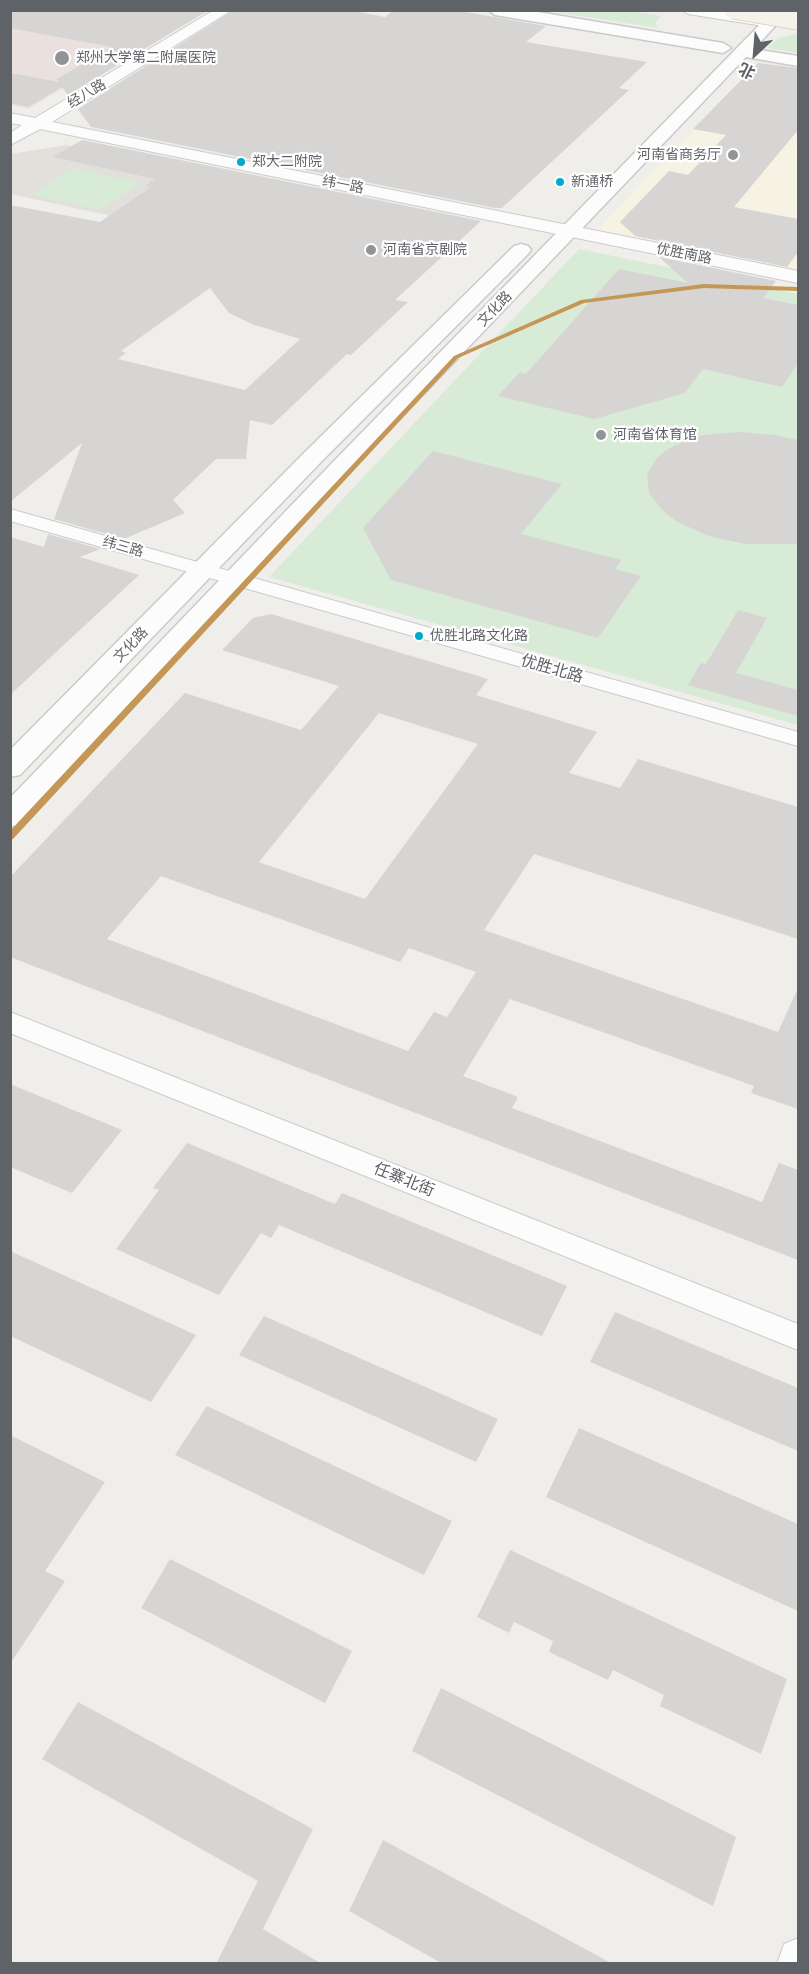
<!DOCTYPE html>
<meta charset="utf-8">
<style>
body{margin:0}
#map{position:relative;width:809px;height:1974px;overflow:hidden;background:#efeeea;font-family:"Work Sans","Noto Sans SC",sans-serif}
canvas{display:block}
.frame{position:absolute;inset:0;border:12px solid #5f6368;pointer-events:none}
.north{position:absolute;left:725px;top:24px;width:60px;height:60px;-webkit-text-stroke:4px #fff;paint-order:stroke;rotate:206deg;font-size:16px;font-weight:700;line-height:24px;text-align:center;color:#5f6368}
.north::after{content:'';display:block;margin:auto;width:21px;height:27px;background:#5f6368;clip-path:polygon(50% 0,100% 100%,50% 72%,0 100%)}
</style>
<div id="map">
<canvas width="809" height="1974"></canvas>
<div class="frame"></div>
<div class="north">北</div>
</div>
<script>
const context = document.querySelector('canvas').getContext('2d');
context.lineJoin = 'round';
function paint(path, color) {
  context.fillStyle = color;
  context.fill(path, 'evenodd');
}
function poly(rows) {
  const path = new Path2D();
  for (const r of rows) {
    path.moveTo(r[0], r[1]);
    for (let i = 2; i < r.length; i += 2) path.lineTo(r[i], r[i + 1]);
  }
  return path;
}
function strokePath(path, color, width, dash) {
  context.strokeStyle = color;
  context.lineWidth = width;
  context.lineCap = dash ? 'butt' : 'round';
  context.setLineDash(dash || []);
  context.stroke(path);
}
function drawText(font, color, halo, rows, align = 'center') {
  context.font = font + ' "Work Sans","Noto Sans SC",sans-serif';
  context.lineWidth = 4.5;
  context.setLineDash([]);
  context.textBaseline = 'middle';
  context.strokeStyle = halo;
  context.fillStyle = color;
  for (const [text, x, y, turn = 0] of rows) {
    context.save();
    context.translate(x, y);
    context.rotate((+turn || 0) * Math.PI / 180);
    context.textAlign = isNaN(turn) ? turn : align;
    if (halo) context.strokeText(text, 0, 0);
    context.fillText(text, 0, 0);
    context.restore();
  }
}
paint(poly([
 [709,114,755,117,798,125,798,270,597,230]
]), '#f7f3e4');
paint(poly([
 [66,145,202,173,134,221,11,194,11,154]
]), '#e2e0da');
paint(poly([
 [10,11,195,11,28,109,11,105]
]), '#eae0de');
paint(poly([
 [549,11,629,11,661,16,655,23,658,28],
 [795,34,798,35,798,53,767,48,779,38],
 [73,168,107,176,140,183,100,210,32,195],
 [579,249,798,294,798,725,269,577]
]), '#d8ebd6');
paint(poly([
 [10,10,209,10,68,95,62,87,28,107,10,103,10,73,59,82,57,79,112,47,10,28],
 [234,10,349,10,385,17,394,10,454,10,546,26,526,42,647,62,619,88,629,90,502,208,495,208,91,127,78,109],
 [758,63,798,68,798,130,734,207,798,219,798,252,787,267,635,236,620,222,669,171,688,175,726,135,693,129],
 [82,140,481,221,395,300,408,302,351,355,347,354,272,425,250,420,246,459,216,459,173,500,185,513,124,539,54,519,82,443,10,502,10,205,100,222,151,187,145,186,155,179,53,157],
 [210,288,229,313,252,324,300,339,245,390,118,359,126,353,121,351],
 [659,257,776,281,763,298,798,305,798,363,782,387,703,369,685,393,594,419,498,396,520,372,526,374,619,269,688,283],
 [739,432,775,435,798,440,798,544,746,544,708,536,676,521,664,512,649,493,647,474,657,458,665,451,688,439,704,435],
 [433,451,562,484,521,534,621,560,615,569,641,576,598,638,391,580,363,528],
 [48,534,100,549,80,557,139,575,10,695,10,537,44,547],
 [738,610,767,618,736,673,798,690,798,716,688,685,701,663,706,664],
 [271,614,488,679,476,695,597,732,569,773,620,788,638,759,798,807,798,939,534,854,484,930,778,1032,798,988,798,1109,751,1093,754,1086,510,999,463,1076,518,1097,512,1108,762,1202,779,1163,798,1170,798,1260,10,957,10,877,185,693,301,730,339,686,222,650,253,618],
 [379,713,478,744,365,899,259,862],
 [161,876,400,962,409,948,476,972,447,1017,434,1012,408,1051,107,939],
 [10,1084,122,1130,72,1193,10,1167],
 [187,1143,335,1204,342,1193,567,1286,542,1336,279,1225,271,1238,261,1233,219,1295,116,1249,159,1190,153,1188],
 [10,1251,196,1335,151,1402,10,1336],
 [615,1312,798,1388,798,1451,590,1362],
 [264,1316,498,1419,476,1462,239,1355],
 [207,1406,452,1521,424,1575,175,1455],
 [579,1428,798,1524,798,1611,546,1497],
 [10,1435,105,1482,45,1571,65,1581,10,1664],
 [510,1550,787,1679,761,1754,660,1706,664,1695,613,1670,608,1680,549,1652,553,1641,514,1622,509,1633,477,1617],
 [170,1559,352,1651,325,1703,141,1608],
 [441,1688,736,1837,713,1906,412,1751],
 [78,1702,313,1829,263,1929,322,1964,216,1964,258,1881,42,1759],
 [383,1840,613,1964,443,1964,349,1911]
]), '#d6d5d3');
const minor = poly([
 [10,509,798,732,798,746,10,521,10,509],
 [10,1012,798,1324,798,1350,10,1033,10,1012],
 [798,1938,798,1964,777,1964,784,1944,798,1938]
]);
const tertiary = poly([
 [214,10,232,10,52,122,798,271,798,283,40,129,10,145,10,133,22,125,10,123,10,113,35,118,214,10],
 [681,10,719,10,770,19,777,23,770,27,688,14,681,10]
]);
const secondary = poly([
 [488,10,526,10,723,43,731,48,723,53,495,15,488,10],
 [774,10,790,10,754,49,798,56,798,66,746,57,349,472,21,824,10,827,10,798,333,462,774,10],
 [521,244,528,246,531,250,528,254,319,464,20,775,10,777,10,750,303,454,514,246,521,244]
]);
strokePath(minor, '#cbcccc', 2);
strokePath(tertiary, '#cbcccc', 2);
strokePath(secondary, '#cacacb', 3);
paint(minor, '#fdfcfc');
paint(tertiary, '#fdfcfc');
paint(secondary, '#fdfcfc');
const primaryBridge = poly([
 [733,10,798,21]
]);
strokePath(primaryBridge, '#d7ceb8', 19, []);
strokePath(primaryBridge, '#f4f2e9', 17);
paint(poly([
 [704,284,798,287,798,291,704,288,584,303,458,358,13,839,10,840,10,831,454,356,581,300,704,284]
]), '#c49756');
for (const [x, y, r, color] of [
 [62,58,8,"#919496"],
 [733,155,6,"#919496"],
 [241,162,5,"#00a9ce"],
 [560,182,5,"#00a9ce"],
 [371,250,6,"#919496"],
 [601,435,6,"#919496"],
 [419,636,5,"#00a9ce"]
]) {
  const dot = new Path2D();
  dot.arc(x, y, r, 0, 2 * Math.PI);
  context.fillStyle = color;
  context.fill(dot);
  strokePath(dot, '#fff', 2);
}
drawText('14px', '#5f6368', '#fff', [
 ["郑州大学第二附属医院",76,58],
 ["河南省商务厅",721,155,"right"],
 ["河南省京剧院",383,250],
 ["河南省体育馆",613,435]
], 'left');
drawText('14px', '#5f6368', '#fff', [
 ["经八路",87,94,-31],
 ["纬一路",343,185,11],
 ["优胜南路",684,254,11],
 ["文化路",495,309,-46],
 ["纬三路",123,547,16],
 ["文化路",131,645,-46]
]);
drawText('14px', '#5f6368', '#fff', [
 ["郑大二附院",252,162],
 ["新通桥",571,182],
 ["优胜北路文化路",430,636]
], 'left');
drawText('16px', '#5f6368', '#fff', [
 ["优胜北路",552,669,16],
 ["任寨北街",404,1180,22]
]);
</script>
